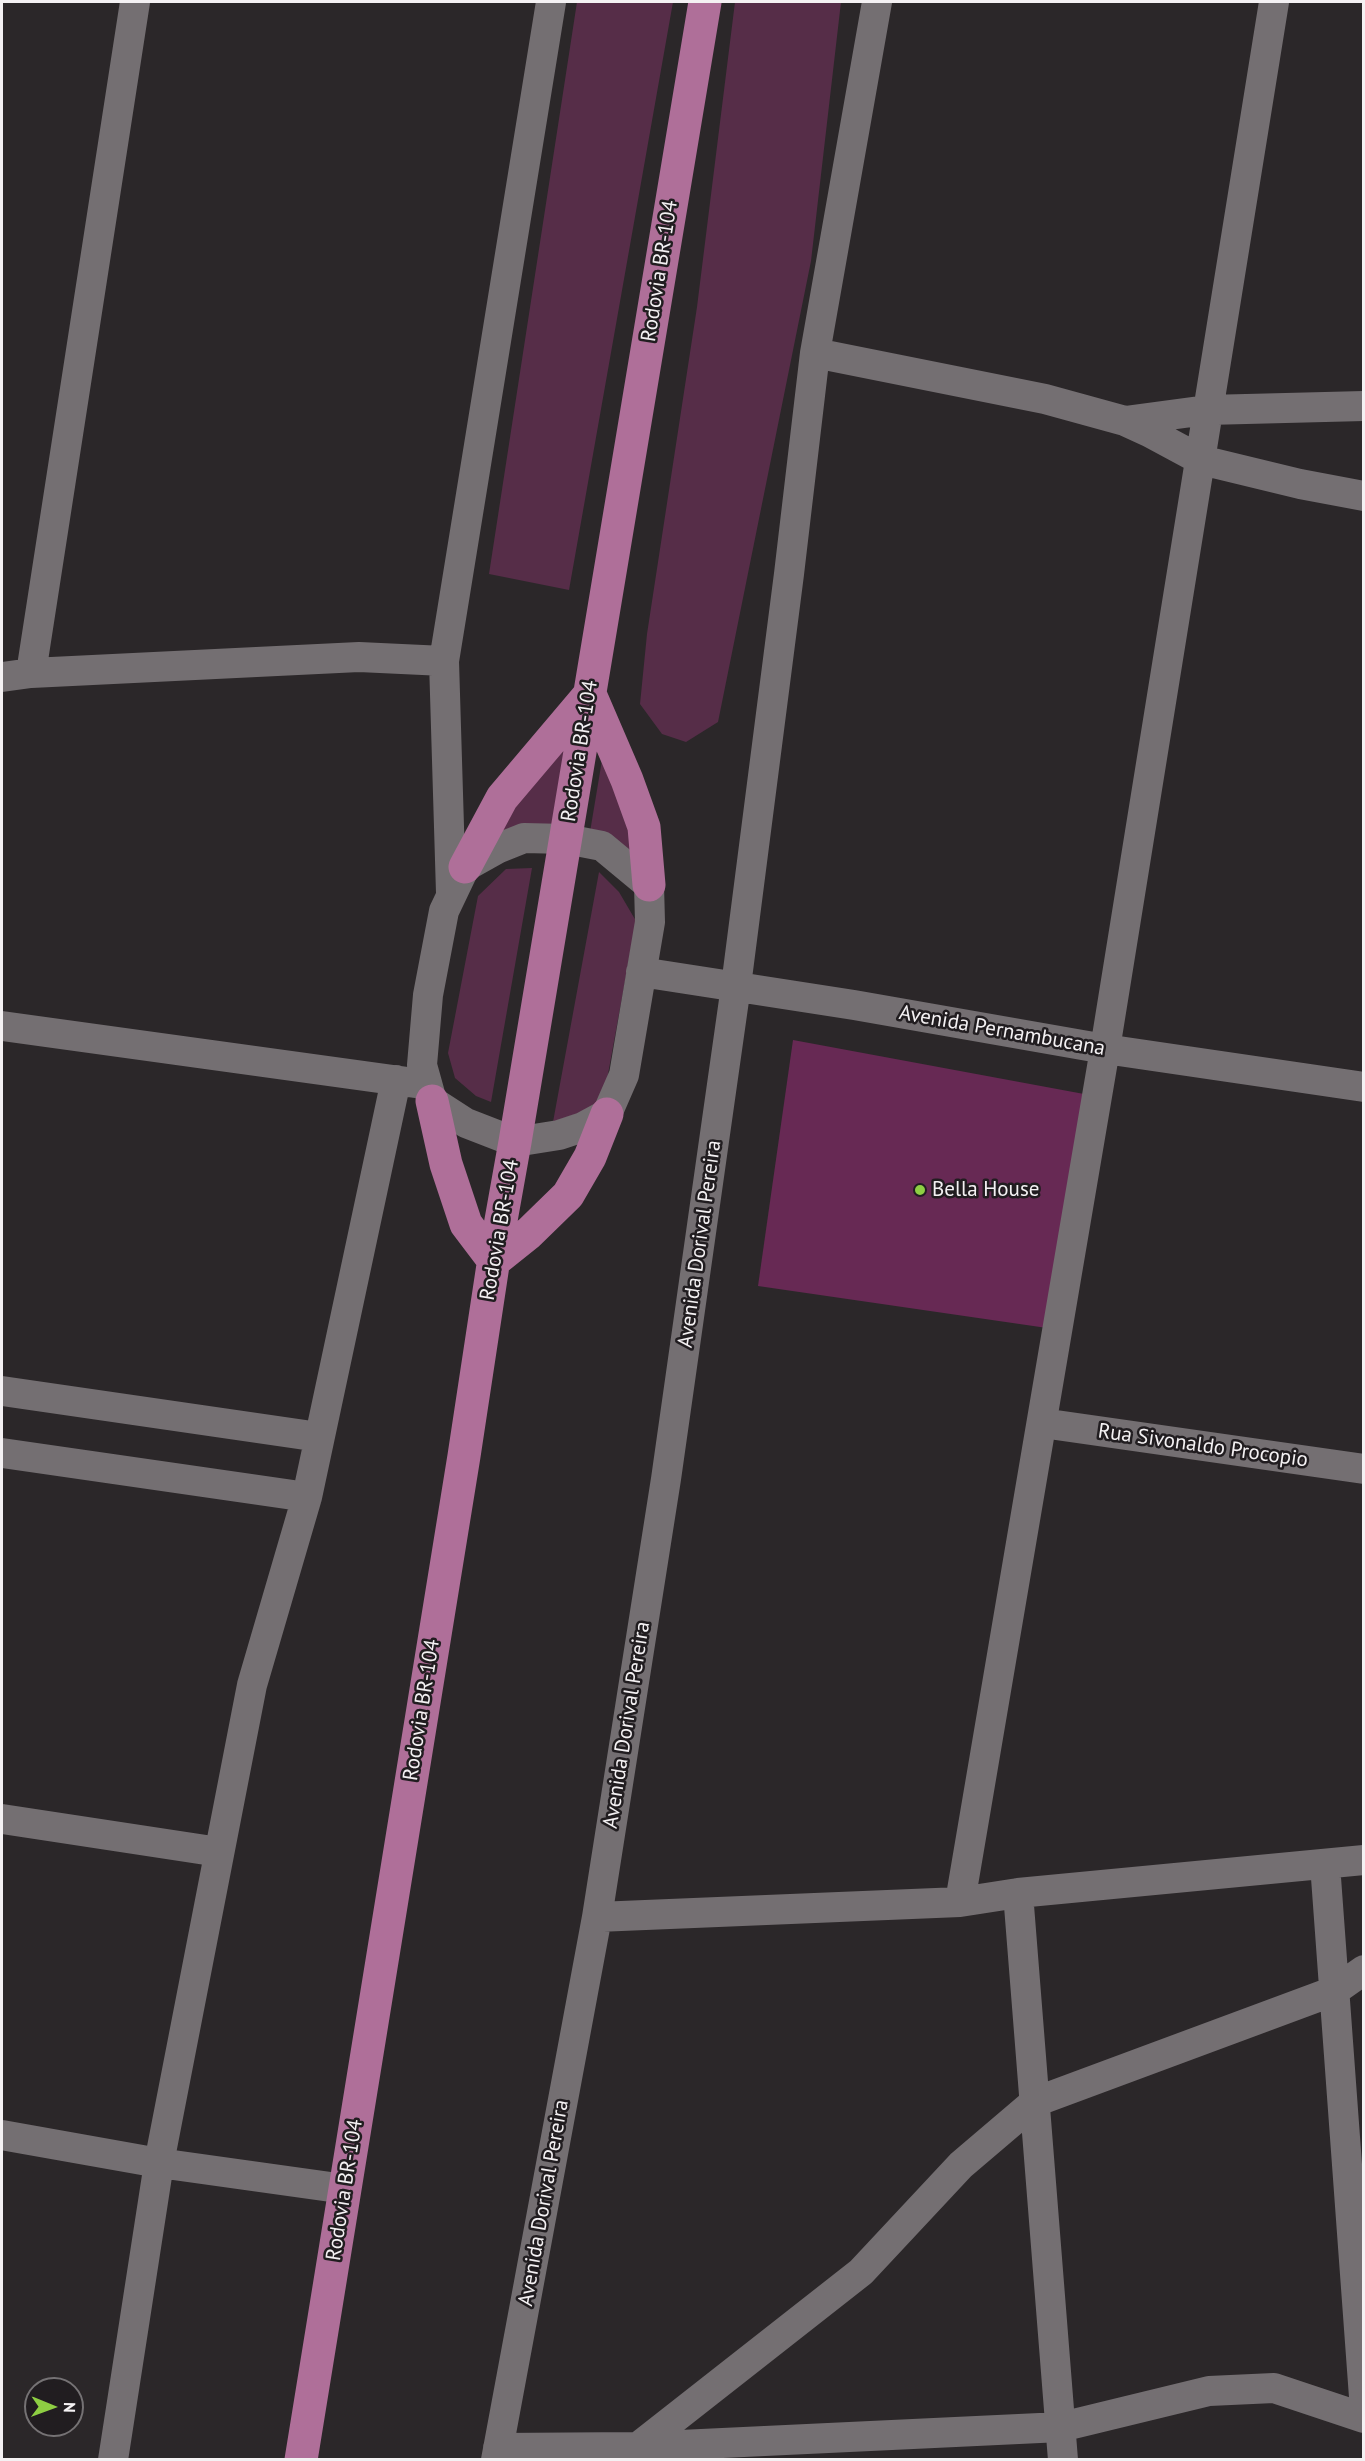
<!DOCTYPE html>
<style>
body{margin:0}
#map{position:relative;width:1365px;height:2461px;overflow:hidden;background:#2b2729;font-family:"PT Sans",sans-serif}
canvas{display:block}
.frame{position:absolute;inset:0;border:3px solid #f4f1f3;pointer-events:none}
.north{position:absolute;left:24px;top:2377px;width:60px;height:60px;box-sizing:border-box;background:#211d20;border:2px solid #757274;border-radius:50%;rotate:91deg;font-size:16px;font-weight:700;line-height:24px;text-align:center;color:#f4f1f3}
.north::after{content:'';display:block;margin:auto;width:21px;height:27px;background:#8ece43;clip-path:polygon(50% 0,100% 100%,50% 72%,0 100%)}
</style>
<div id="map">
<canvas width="1365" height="2461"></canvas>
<div class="frame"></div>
<div class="north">N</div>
</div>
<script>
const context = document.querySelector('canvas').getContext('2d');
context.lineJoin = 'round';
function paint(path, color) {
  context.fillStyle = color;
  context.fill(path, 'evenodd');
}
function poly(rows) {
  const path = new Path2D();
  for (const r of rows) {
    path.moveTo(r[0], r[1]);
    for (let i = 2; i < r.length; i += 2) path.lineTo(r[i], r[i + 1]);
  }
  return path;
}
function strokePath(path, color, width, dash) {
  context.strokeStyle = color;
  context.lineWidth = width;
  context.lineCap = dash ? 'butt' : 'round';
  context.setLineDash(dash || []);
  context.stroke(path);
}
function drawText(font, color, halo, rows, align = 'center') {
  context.font = font + ' "PT Sans",sans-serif';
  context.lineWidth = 5;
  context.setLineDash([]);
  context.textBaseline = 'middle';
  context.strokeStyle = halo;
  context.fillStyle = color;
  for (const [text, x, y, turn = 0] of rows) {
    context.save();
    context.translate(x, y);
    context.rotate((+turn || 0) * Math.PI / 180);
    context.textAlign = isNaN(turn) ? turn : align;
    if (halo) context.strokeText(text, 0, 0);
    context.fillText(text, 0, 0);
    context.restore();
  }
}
paint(poly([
 [577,2,673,2,569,590,489,574],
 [735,2,841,2,811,261,718,722,686,742,662,734,640,704,647,634,697,307],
 [577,723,551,828,481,849],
 [605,742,644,873,589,838],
 [532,868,491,1102,476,1096,455,1078,448,1053,478,896,506,869],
 [599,872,619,892,636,921,604,1096,588,1110,553,1122]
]), '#562d48');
paint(poly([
 [793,1040,1084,1094,1047,1328,758,1286]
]), '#672954');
strokePath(poly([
 [815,353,1045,399,1125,421,1149,432,1201,460,1300,484,1364,496],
 [1125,421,1207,410,1364,406],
 [444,661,551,2],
 [31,673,135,2],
 [2,677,31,673,359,657,444,661,451,893],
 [524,838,566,839,602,846,649,885,650,922,624,1075,607,1114,583,1127,559,1135,515,1142,466,1123,432,1101,422,1065,428,995,444,911,465,867,499,848,524,838],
 [641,972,854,1005,1105,1049,1364,1087],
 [2,1026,415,1083],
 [2,1391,319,1437],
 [1042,1423,1364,1469],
 [2,1453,307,1497],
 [2,1819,219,1852],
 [1325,1864,1364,2397],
 [1018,1893,1063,2460],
 [960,1902,1105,1049,1274,2],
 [597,1917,960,1902,1018,1893,1364,1860],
 [2,2135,159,2163,345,2189],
 [638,2447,861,2272,961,2165,1035,2102,1334,1991,1364,1970],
 [498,2448,638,2447,1061,2427,1209,2391,1274,2388,1364,2418],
 [113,2460,159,2163,252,1685,307,1497,396,1080],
 [496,2460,597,1917,666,1479,736,986,789,574,815,353,877,2]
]), '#746f72', 30);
strokePath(poly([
 [465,867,502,798,590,694,627,780,644,827,649,885],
 [432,1101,446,1164,466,1224,494,1261,529,1233,568,1195,590,1157,607,1114],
 [301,2460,464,1456,493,1265,515,1142,705,2]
]), '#af6f99', 33);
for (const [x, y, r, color] of [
 [920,1190,6,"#8ece43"]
]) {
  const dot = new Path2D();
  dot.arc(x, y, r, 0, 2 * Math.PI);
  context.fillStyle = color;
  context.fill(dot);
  strokePath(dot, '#211d20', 2);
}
drawText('21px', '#f4f1f3', '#211d20', [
 ["Rodovia BR-104",660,271,-81],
 ["Rodovia BR-104",580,751,-81],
 ["Avenida Pernambucana",1002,1031,10],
 ["Rodovia BR-104",500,1230,-80],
 ["Avenida Dorival Pereira",700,1244,-82],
 ["Rua Sivonaldo Procopio",1203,1446,8],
 ["Rodovia BR-104",422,1710,-81],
 ["Avenida Dorival Pereira",627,1725,-81],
 ["Rodovia BR-104",345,2190,-81],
 ["Avenida Dorival Pereira",544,2203,-80]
]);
drawText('21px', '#f4f1f3', '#211d20', [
 ["Bella House",932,1190]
], 'left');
</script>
